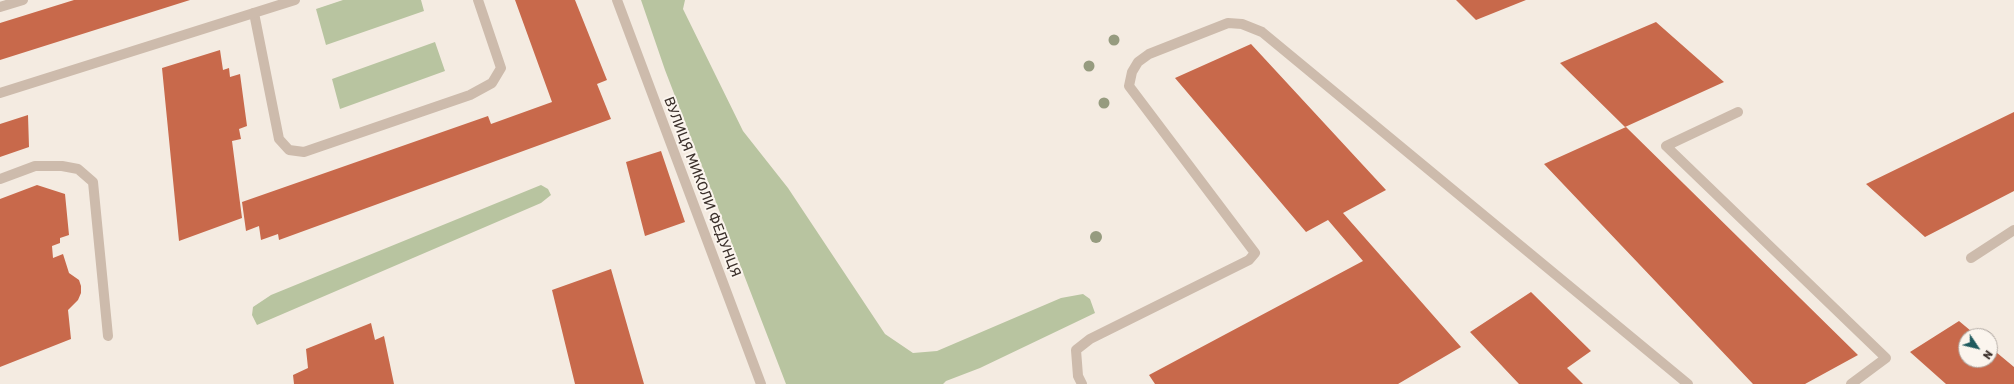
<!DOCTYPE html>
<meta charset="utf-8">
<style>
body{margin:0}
#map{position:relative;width:2014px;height:384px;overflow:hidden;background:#f4ebe1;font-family:Rubik,sans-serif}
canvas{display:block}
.north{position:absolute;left:1958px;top:328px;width:40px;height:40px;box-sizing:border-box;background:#fbf5ee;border:1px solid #aea6a0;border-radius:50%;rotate:125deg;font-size:11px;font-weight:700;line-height:16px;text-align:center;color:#3b302b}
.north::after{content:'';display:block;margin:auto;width:14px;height:18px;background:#1f5a5e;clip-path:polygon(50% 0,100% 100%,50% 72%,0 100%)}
</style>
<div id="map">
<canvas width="2014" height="384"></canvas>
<div class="north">N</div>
</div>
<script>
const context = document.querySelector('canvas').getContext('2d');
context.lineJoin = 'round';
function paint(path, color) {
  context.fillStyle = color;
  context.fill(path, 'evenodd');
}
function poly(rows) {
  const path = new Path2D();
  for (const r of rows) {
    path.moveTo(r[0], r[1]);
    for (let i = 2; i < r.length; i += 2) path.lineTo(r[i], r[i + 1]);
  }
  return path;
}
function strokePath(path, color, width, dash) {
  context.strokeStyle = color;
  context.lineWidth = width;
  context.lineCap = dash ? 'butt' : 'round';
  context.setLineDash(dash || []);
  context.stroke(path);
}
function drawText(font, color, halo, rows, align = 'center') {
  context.font = font + ' Rubik,sans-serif';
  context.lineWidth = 4;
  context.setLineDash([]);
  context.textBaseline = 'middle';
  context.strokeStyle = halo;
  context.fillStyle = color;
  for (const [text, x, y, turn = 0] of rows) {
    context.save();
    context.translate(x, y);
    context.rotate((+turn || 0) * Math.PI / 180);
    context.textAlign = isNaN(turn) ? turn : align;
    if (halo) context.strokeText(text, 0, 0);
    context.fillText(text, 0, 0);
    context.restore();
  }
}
paint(poly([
 [343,0,421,0,424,11,326,45,316,9],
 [641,0,685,0,683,9,743,131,788,188,885,334,913,353,937,351,1061,298,1083,294,1090,299,1095,313,980,368,946,381,943,384,786,384,665,70],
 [435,42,445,71,340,109,332,79],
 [541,185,548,189,551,195,541,203,257,325,252,315,253,307,271,295]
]), '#b8c4a0');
paint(poly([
 [74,0,190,0,0,60,0,23],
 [515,0,575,0,607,80,597,84,611,119,279,240,278,234,261,240,259,226,246,231,242,202,488,116,491,124,552,102],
 [1456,0,1526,0,1476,20],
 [1656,22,1724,82,1625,127,1560,63],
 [1251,44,1386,190,1343,213,1461,347,1398,384,1155,384,1149,375,1363,261,1328,220,1306,232,1175,78],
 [220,50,223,70,229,68,230,77,240,74,247,126,239,129,241,139,232,141,242,218,179,241,162,68],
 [2014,112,2014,191,1925,237,1866,184],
 [28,115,29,147,0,157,0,124],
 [1626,127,1858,355,1805,384,1753,384,1544,164],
 [661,151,685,222,645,236,626,162],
 [37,185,65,194,69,235,60,238,60,243,52,246,53,258,63,254,69,273,79,280,81,286,81,293,78,300,68,310,71,339,0,367,0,199],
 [611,269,644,384,575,384,552,290],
 [1531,292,1591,351,1567,368,1583,384,1519,384,1470,332],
 [1959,321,1977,336,1966,336,1966,360,1990,360,1990,347,2014,367,2014,384,1946,384,1910,352],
 [371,323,375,340,384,336,394,384,294,384,293,375,308,368,306,349]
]), '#c8694b');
strokePath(poly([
 [0,7,23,0],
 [254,13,279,139,289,150,304,152,470,95,492,83,501,68,478,0],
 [1738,112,1666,146,1886,358,1851,384],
 [0,179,35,166,62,166,78,169,93,182,108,336],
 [1971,258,2014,230],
 [1082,384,1078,376,1076,350,1090,339,1249,260,1255,253,1129,86,1132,72,1138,62,1149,54,1228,23,1242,24,1262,32,1688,384]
]), '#cdbbac', 10);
strokePath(poly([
 [617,0,761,384],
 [0,93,295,0]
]), '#cdbbac', 10);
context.fillStyle = '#969b7f';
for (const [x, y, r] of [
 [1114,40,5.5],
 [1089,66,5.5],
 [1104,103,5.5],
 [1096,237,6]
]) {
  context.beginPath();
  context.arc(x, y, r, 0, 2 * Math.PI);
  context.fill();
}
drawText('14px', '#3b302b', '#fbf5ee', [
 ["ВУЛИЦЯ МИКОЛИ ФЕДУНЦЯ",702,187,69]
]);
</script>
